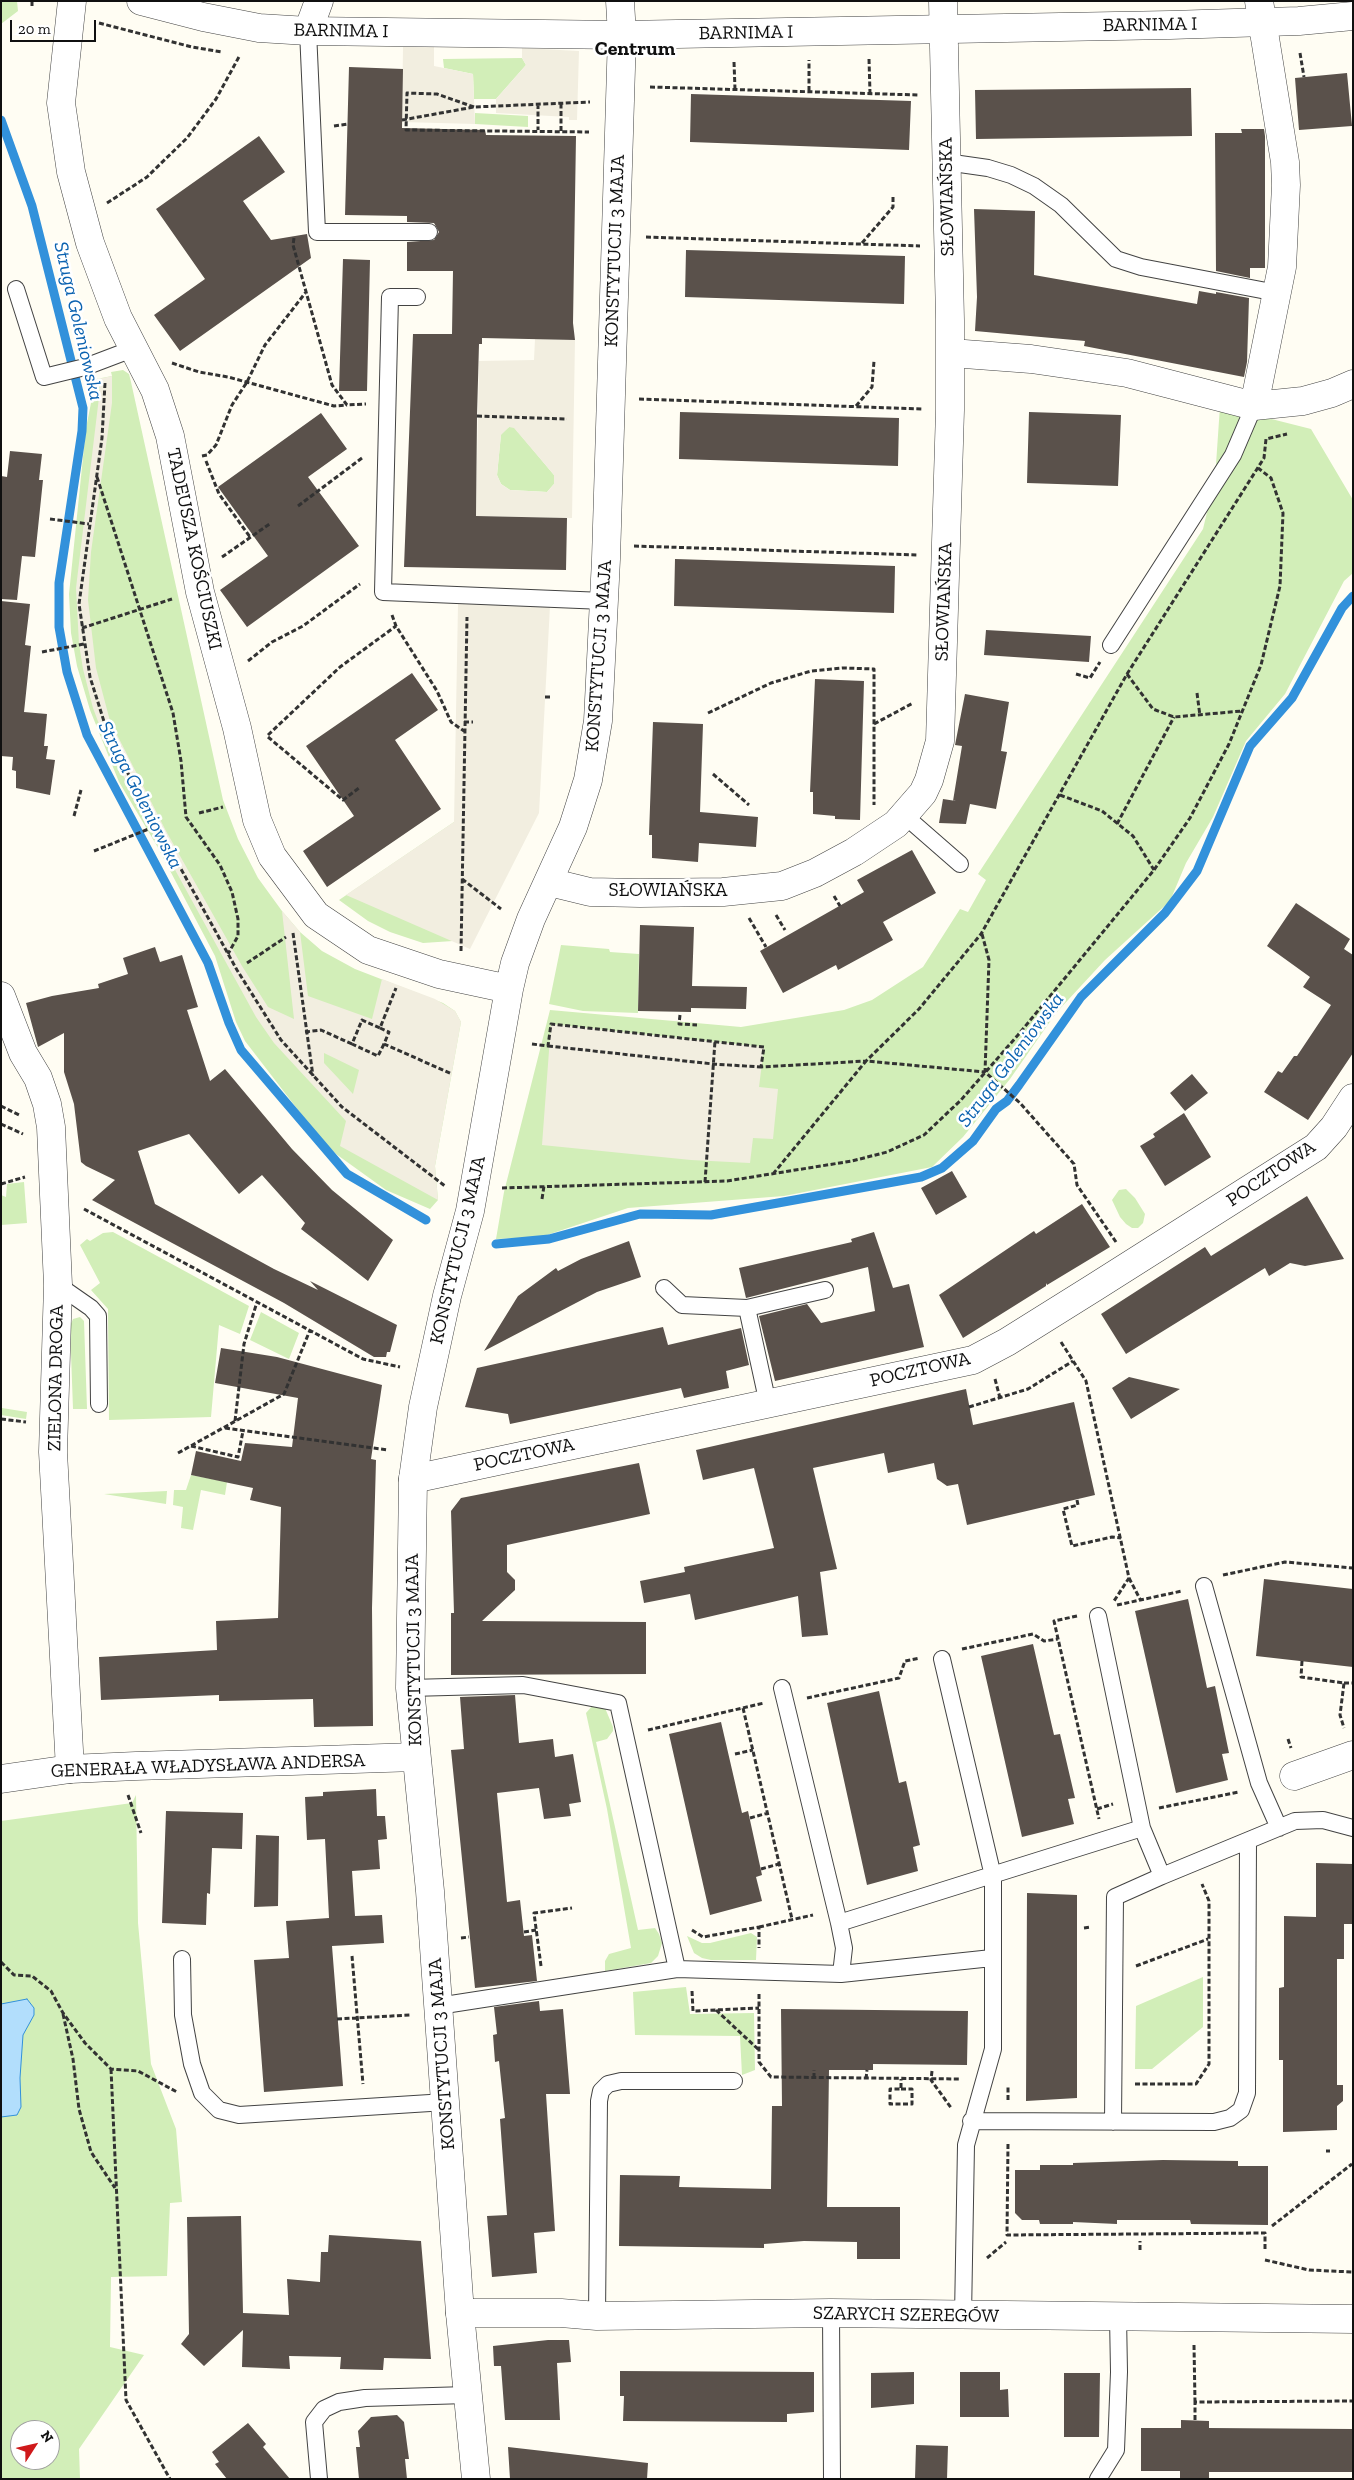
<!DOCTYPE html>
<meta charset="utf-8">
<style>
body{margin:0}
#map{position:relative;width:1354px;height:2480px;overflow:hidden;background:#fffdf3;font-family:"Zilla Slab",serif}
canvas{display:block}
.frame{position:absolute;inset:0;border:2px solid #101010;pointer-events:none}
.north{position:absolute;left:10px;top:2420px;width:50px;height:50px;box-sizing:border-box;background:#fff;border:1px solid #9f9f9f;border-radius:50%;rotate:55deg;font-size:14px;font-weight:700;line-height:20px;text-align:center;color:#101010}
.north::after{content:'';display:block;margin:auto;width:18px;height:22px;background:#cf191b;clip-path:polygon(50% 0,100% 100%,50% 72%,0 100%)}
.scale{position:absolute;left:10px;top:20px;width:86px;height:22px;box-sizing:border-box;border:2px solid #101010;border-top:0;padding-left:6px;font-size:15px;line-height:18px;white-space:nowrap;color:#101010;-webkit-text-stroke:4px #fff;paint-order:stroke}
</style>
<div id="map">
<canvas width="1354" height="2480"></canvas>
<div class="frame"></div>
<div class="north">N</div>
<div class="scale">20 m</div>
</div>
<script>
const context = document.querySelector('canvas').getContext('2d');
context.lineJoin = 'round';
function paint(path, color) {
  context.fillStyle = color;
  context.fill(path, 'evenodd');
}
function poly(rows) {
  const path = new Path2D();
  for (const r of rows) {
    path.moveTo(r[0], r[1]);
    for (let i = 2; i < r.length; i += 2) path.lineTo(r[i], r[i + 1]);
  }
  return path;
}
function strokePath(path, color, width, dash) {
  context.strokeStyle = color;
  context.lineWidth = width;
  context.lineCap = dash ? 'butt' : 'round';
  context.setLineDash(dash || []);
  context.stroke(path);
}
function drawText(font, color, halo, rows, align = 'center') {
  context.font = font + ' "Zilla Slab",serif';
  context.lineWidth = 5;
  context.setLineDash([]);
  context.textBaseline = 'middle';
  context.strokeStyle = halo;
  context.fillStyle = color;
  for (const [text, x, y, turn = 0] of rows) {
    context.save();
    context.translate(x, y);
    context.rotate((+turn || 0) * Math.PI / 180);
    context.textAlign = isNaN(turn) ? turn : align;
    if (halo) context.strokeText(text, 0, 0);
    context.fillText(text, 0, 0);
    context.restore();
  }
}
paint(poly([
 [1,1,17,1,18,11,1,24],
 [522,58,526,65,496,99,474,99,473,74,444,68,443,59],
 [475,113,528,116,528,127,475,124],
 [123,370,129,374,131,382,223,800,238,839,258,878,282,911,300,932,322,951,355,969,443,1003,455,1011,461,1022,435,1166,438,1200,430,1209,386,1190,336,1154,315,1132,245,1041,236,1022,215,956,157,846,119,782,90,710,77,666,71,633,69,594,86,428,91,403,86,381,112,376,111,372],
 [1220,406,1311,429,1353,500,1353,573,1344,581,1285,694,1246,741,1213,817,1186,863,1170,901,1105,960,1056,1013,1010,1079,963,1137,932,1167,784,1196,628,1208,541,1237,496,1239,504,1192,550,1010,741,1027,844,1010,872,1000,923,967,960,909,968,912,986,880,978,874,1203,529,1215,479],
 [509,427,514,427,554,475,554,484,547,492,510,490,501,484,497,475,501,434],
 [454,822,453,941,423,943,390,932,368,921,339,900],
 [561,945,609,949,610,952,639,954,638,1013,583,1011,549,1004],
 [24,1182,27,1223,1,1225,1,1195,6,1197,7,1184],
 [1126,1189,1135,1198,1145,1214,1143,1223,1138,1228,1132,1228,1126,1224,1120,1217,1112,1200,1119,1190],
 [113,1232,249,1306,240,1334,219,1325,211,1417,109,1420,108,1309,91,1290,100,1283,80,1245,87,1239,90,1241,103,1233],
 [261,1312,299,1333,289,1359,250,1340],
 [80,1317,84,1321,87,1409,73,1409,70,1326,73,1319],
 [1,1373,2,1408,27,1412,26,1419,1,1415],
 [191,1475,227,1482,225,1495,201,1490,193,1530,181,1528,183,1507,173,1505,174,1490,186,1490],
 [167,1491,166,1504,104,1494],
 [593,1705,605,1708,613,1727,613,1731,607,1739,596,1742,638,1930,655,1928,659,1934,662,1943,658,1956,651,1963,605,1971,605,1961,609,1954,631,1948,607,1809,586,1713],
 [136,1795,138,1923,151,2064,176,2129,182,2202,170,2203,167,2276,111,2277,110,2347,144,2355,79,2449,80,2479,1,2479,1,1821,132,1803],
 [20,2430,50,2430,50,2460,20,2460],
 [751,1933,757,1937,756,1960,711,1960,702,1958,694,1953,687,1936,702,1943,710,1943],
 [1203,1977,1203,2027,1152,2069,1135,2069,1136,2006],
 [686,1987,690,2014,754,2013,755,2070,742,2075,740,2036,635,2035,633,1992]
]), '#d2eeb8');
paint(poly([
 [403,47,434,47,434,66,473,74,475,124,402,122],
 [522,48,579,51,577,120,569,120,569,117,496,113,496,99,526,65,522,58],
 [535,339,575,340,572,518,476,516,479,361,534,360],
 [509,427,514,428,554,475,554,484,547,492,510,490,501,484,497,475,501,435],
 [112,376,112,403,91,552,88,600,96,668,110,721,166,831,242,966,268,1007,294,1019,282,911,300,932,308,996,372,1019,382,979,435,999,455,1011,461,1022,435,1166,438,1200,340,1146,346,1121,274,1043,256,1017,108,748,93,708,83,669,79,644,76,588,100,389,98,379],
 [324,1053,359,1070,353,1094,324,1063],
 [458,604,550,606,539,813,470,949,346,895,454,822],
 [551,1024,764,1047,759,1087,778,1089,773,1139,753,1138,750,1163,691,1160,542,1145]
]), '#f2eee0');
const water = poly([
 [27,1999,34,2008,34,2015,23,2035,20,2078,21,2107,17,2115,1,2117,1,2004,27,1999]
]);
paint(water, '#b2defc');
strokePath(water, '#3291db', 1);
strokePath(poly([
 [1,120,32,206,83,408,82,431,59,583,59,627,67,672,87,735,208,963,229,1023,241,1050,347,1174,426,1220],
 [496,1244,549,1239,640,1214,711,1215,778,1203,921,1177,942,1168,973,1141,996,1109,1007,1101,1019,1085,1081,997,1165,913,1197,871,1250,746,1292,698,1342,608,1353,596]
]), '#3291db', 9);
paint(poly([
 [349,67,403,69,402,128,485,130,486,135,576,136,573,323,575,340,482,338,482,344,479,344,477,416,476,516,567,518,566,570,404,567,413,334,452,334,453,271,407,271,407,242,434,240,439,232,434,223,407,222,407,216,345,215],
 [1347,73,1352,126,1299,130,1295,78],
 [1191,88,1192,136,976,139,975,90],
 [691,94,911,101,909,150,690,142],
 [1241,129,1264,129,1265,136,1265,268,1250,268,1250,278,1216,271,1215,133,1242,133],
 [259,136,285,172,243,201,271,240,307,234,311,258,180,351,154,315,205,279,156,209],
 [974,209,1035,211,1034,275,1197,304,1199,291,1216,294,1216,292,1249,298,1247,362,1244,377,1084,346,1085,341,975,331,977,297],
 [686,250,905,256,904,304,685,297],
 [343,259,370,260,367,391,339,391],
 [680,412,899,418,898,466,679,459],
 [1029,412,1121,415,1118,486,1027,483],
 [321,413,347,449,308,477,359,546,247,627,220,590,268,556,218,487],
 [10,451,42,454,39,480,43,480,35,557,22,556,17,600,1,599,1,476,7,477],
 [675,559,895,566,894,613,674,606],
 [1,601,30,604,25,645,31,646,24,712,47,714,44,746,48,746,46,759,55,760,50,795,16,788,16,771,12,770,13,757,1,756],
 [986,630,1091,636,1089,662,984,655],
 [412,673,438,710,395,740,441,809,327,887,303,851,354,816,306,746],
 [815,679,864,681,860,820,835,819,835,816,813,814,813,792,810,792],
 [965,694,1009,702,1001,751,1007,752,996,809,970,804,966,824,939,823,943,799,956,801,953,801,962,746,955,745],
 [653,722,703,724,700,812,758,817,756,847,699,843,698,862,652,858,652,835,649,835],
 [912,850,936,893,883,922,893,940,838,970,836,965,783,993,760,951,864,892,857,880],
 [1296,903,1350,939,1344,949,1353,955,1353,1053,1308,1120,1264,1092,1278,1071,1282,1073,1294,1056,1297,1056,1331,1005,1303,987,1310,977,1267,946],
 [640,925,694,927,692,986,747,987,746,1009,691,1008,691,1012,638,1011],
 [155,947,160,962,182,955,198,1007,187,1010,210,1081,225,1069,292,1149,332,1190,393,1240,368,1281,301,1229,305,1223,262,1175,239,1194,189,1134,138,1151,155,1204,274,1269,318,1290,310,1281,397,1325,390,1352,387,1352,386,1357,374,1357,284,1303,92,1200,115,1180,86,1166,81,1162,74,1104,64,1072,64,1033,38,1047,26,1003,52,996,99,988,98,984,128,974,123,958],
 [1192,1074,1208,1093,1185,1111,1170,1093],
 [1184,1113,1211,1157,1165,1186,1140,1146,1155,1137,1153,1134],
 [952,1171,967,1197,936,1215,921,1188],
 [1307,1196,1344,1259,1305,1266,1290,1263,1269,1276,1265,1268,1126,1354,1101,1314,1205,1247,1211,1256],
 [1082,1204,1110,1247,1047,1285,1046,1283,1046,1286,963,1338,939,1295,1034,1231,1036,1234],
 [874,1232,893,1288,909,1284,924,1347,775,1381,759,1316,807,1304,821,1323,875,1311,868,1267,746,1298,739,1268,852,1242,851,1239],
 [629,1241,641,1277,597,1292,484,1351,518,1296,556,1268,558,1271,581,1259],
 [663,1327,668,1345,741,1328,749,1365,726,1371,729,1388,724,1389,684,1398,681,1388,510,1424,508,1414,465,1407,477,1368],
 [221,1348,277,1357,382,1385,371,1459,376,1460,372,1608,373,1726,314,1727,313,1699,219,1701,219,1695,101,1700,99,1657,217,1650,216,1621,278,1618,281,1507,250,1500,253,1488,191,1475,196,1451,241,1461,245,1443,292,1447,298,1398,215,1383],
 [1129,1377,1180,1389,1131,1419,1112,1388],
 [966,1389,973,1425,1074,1402,1095,1495,967,1525,958,1484,947,1486,937,1479,934,1463,888,1473,884,1453,813,1468,837,1569,820,1572,828,1635,802,1637,798,1596,695,1620,690,1594,644,1603,640,1581,685,1572,684,1567,774,1548,754,1468,703,1480,696,1450],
 [639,1463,650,1514,507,1545,507,1572,515,1580,515,1590,482,1621,646,1622,646,1674,451,1675,451,1613,454,1613,451,1511,461,1498],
 [1264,1579,1353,1589,1353,1667,1256,1656],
 [1188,1599,1207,1688,1215,1686,1229,1753,1222,1754,1228,1780,1176,1793,1135,1611],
 [1033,1644,1054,1735,1060,1734,1075,1798,1068,1799,1074,1824,1022,1837,981,1656],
 [879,1691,899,1783,906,1781,920,1845,913,1847,918,1871,867,1885,827,1703],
 [515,1695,519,1743,553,1739,555,1757,573,1754,581,1802,569,1804,571,1816,544,1819,539,1788,497,1793,507,1902,520,1900,524,1936,532,1935,537,1981,475,1988,451,1750,464,1749,460,1697],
 [721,1722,742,1813,748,1811,762,1875,756,1877,762,1901,710,1915,669,1734],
 [376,1789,377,1816,385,1816,387,1839,378,1840,380,1869,352,1871,355,1916,382,1915,384,1943,332,1946,343,2086,264,2092,254,1960,289,1958,286,1921,329,1918,325,1839,307,1840,305,1797,323,1796,323,1792],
 [166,1811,243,1813,242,1849,212,1848,210,1894,207,1893,206,1925,162,1923],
 [256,1835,279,1836,278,1906,254,1907],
 [1316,1863,1353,1864,1353,1924,1344,1924,1344,1959,1337,1959,1337,2085,1343,2085,1343,2101,1337,2106,1337,2130,1283,2132,1283,2060,1279,2060,1279,1988,1284,1987,1284,1916,1316,1917],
 [1027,1893,1077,1895,1077,2098,1026,2101],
 [539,2001,540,2011,563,2009,570,2094,546,2094,555,2231,534,2233,537,2273,492,2277,487,2216,507,2215,500,2119,505,2118,499,2061,495,2062,493,2035,497,2034,494,2007],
 [781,2009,968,2011,967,2065,873,2064,873,2070,829,2070,827,2207,900,2207,900,2259,857,2259,857,2242,804,2241,764,2244,764,2248,619,2246,620,2175,680,2176,679,2187,771,2189,772,2106,782,2106],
 [1163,2160,1238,2161,1238,2166,1268,2166,1268,2225,1191,2224,1190,2220,1117,2220,1117,2224,1073,2222,1073,2224,1040,2224,1039,2220,1022,2220,1015,2213,1015,2170,1040,2170,1040,2165,1073,2165,1073,2163],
 [241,2216,243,2313,289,2315,287,2279,320,2282,321,2252,328,2252,329,2235,421,2241,431,2359,384,2358,383,2370,340,2369,341,2357,289,2356,290,2369,242,2367,243,2330,204,2366,181,2344,189,2334,187,2217],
 [548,2340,569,2340,571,2362,557,2363,560,2420,505,2420,501,2366,494,2366,493,2346],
 [620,2371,814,2372,814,2412,787,2414,787,2422,623,2421,624,2396,620,2396],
 [914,2372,914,2404,871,2408,871,2373],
 [960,2372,1000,2372,1000,2390,1008,2389,1009,2417,960,2417],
 [1064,2373,1100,2373,1099,2437,1064,2437],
 [397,2415,404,2422,409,2459,405,2459,407,2479,359,2479,356,2447,360,2447,358,2431,371,2417],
 [1181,2420,1209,2421,1209,2428,1353,2429,1353,2472,1209,2472,1209,2479,1180,2479,1180,2471,1141,2471,1141,2428,1181,2428],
 [248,2423,266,2444,263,2447,290,2479,227,2479,215,2464,219,2462,212,2452],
 [916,2445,948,2446,947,2479,915,2479],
 [508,2447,648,2463,647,2479,510,2479]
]), '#5a514b');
const service = poly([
 [308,31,317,232,429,232],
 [946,162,988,168,1011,175,1034,186,1061,205,1116,259,1141,267,1277,293],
 [16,289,44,377,85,367,135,348],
 [417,297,390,297,383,592,604,601],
 [1111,645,1233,455,1254,406],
 [905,816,960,864],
 [58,1285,91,1308,98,1316,99,1404],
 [664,1288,682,1305,747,1308],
 [768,1404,747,1308,825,1290],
 [1204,1586,1259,1783,1279,1828],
 [1098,1616,1142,1828],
 [942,1659,993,1876,993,2049,966,2145,963,2316],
 [410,1688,523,1685,618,1703,677,1969],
 [782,1688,839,1923],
 [182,1959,183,2015,192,2064,202,2093,219,2110,239,2115,446,2102],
 [841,1974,844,1948,839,1923,1142,1828,1162,1876,1295,1821,1323,1820,1353,1828],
 [438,2006,677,1969,841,1974,992,1958],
 [971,2121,1214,2122,1230,2118,1241,2110,1247,2093,1248,1841],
 [1113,2122,1115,1897,1162,1876],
 [831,2313,832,2479],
 [597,2316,599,2101,601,2091,608,2084,621,2081,734,2081],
 [319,2479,314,2422,324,2409,339,2402,365,2398,467,2395],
 [1098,2479,1116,2450,1119,2372,1118,2316]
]);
const minor = poly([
 [620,1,622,35],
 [308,31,319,1],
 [951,353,1031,359,1127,373,1254,406,1303,401,1332,393,1353,384],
 [1254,406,1282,267,1286,185,1285,162,1259,1],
 [549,882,590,892,640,893,723,892,782,886,815,873,854,852,896,824,923,793,929,780,940,741,950,410,950,320,943,1],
 [1,996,23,1053,38,1078,47,1104,51,1127,58,1285,53,1452,70,1769],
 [413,1479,973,1360,1007,1342,1095,1287,1316,1147,1334,1127,1353,1098],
 [1294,1776,1353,1755],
 [460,2313,561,2313,597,2316,831,2313,1353,2319]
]);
const tertiary = poly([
 [72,1,61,103,71,172,90,243,118,318,155,390,170,436,200,592,237,728,257,820,272,856,316,915,368,950,439,974,509,989],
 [141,1,203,17,259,28,308,31,622,35,1170,25,1299,21,1353,16],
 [1,1779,70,1769,136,1766,416,1757],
 [476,2479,460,2313,430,1891,410,1688,413,1479,423,1407,447,1296,470,1211,509,989,515,963,531,919,573,827,588,780,598,721,606,559,622,35]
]);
strokePath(service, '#434343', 18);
strokePath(minor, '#434343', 29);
strokePath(tertiary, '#434343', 29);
strokePath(poly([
 [32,6,32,1],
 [99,23,192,47,222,52],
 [1300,53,1304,77],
 [869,59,870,93],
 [734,62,735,89],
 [650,87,918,95],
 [809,91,809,60],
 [538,104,538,130],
 [474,107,437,94,407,93,406,130,589,132],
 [402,120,474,107,590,102],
 [334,126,348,124],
 [561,131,561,103],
 [107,203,147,177,187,138,216,99,240,55],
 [646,237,920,246],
 [294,238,293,245,332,385,347,405,366,404],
 [862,243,893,207,893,197],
 [172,363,199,372,228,377,334,406,347,405],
 [105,383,102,438,79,604,90,677,107,731,125,768,237,970,281,1040,342,1107,445,1186],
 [639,399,922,409],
 [856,406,872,387,874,361],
 [477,416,567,419],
 [202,456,207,455,216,445,232,405,247,382,265,345,306,292],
 [206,461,219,494,250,537],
 [97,477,173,713,181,761,186,817,220,865,232,892,238,919,238,936,228,954],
 [298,506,362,458],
 [50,519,89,524],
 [634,546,918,555],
 [222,557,271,523],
 [392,615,396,626,437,691,451,722,464,731],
 [82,628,172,599],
 [42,652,84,644],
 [248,661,272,642,303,626,360,584],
 [1076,674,1090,678,1100,662],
 [1127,674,1153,709,1174,717,1242,711],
 [1197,693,1200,716],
 [545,697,551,697],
 [708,713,771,683,811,671,843,668,874,669,874,805],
 [464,722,473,722],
 [874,724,913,703],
 [268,735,340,667,396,626],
 [268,737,343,800,359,788],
 [713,774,749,805],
 [1060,795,1102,811,1133,836,1154,870],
 [199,813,223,807],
 [74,816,81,790],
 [1117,824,1174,717],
 [94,851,156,826],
 [462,879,501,909],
 [834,896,840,906],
 [776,915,785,930],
 [749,918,766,947],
 [293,933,313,1076],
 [982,934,989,960,985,1072,1020,1103,1074,1164,1077,1185,1116,1242],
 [461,951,467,617],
 [247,963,286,937],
 [680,1015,679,1024,697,1025],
 [380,1028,389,1032,384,1044,452,1074],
 [305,1032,321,1030,352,1044],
 [384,1044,378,1056,352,1044,362,1020,380,1028,396,988],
 [532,1044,548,1046,551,1024,764,1047,761,1067,866,1061,919,1009,981,934,1127,674,1264,458,1266,439,1287,434],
 [548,1046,713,1064,761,1067],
 [1,1106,21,1116],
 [1,1124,23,1134],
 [773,1174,866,1061,985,1072],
 [705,1182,715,1041],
 [1,1184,25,1177],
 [502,1188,727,1181,852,1161,887,1152,924,1135,961,1100,1018,1035,1154,870,1190,818,1229,744,1261,665,1280,586,1283,513,1271,478,1258,468],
 [542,1199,544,1186],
 [84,1209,363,1359,400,1367],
 [1061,1342,1086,1381,1129,1578,1114,1601],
 [995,1379,1000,1398],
 [969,1407,1028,1389,1073,1361],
 [1,1419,26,1422],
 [235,1421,244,1344,257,1302],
 [225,1428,388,1450],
 [191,1446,238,1457,243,1431],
 [178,1453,284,1394,310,1330],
 [1077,1500,1078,1505,1063,1509,1072,1546,1112,1537,1121,1538],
 [1223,1575,1285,1562,1353,1568],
 [1129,1578,1141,1601],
 [1117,1605,1182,1591],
 [1077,1616,1054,1621,1099,1819],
 [962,1649,1033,1634,1044,1641,1058,1639],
 [1302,1661,1301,1677,1344,1683,1340,1715,1344,1728],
 [1344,1683,1353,1683],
 [807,1698,899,1678,905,1661,920,1658],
 [743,1708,792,1919],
 [648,1730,764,1703],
 [1288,1739,1291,1748],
 [735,1754,753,1750],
 [128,1795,141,1833],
 [1159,1808,1239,1792],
 [1097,1809,1113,1804],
 [750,1818,768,1813],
 [761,1869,779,1864],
 [759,1927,813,1915],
 [1084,1928,1091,1927],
 [692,1930,703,1937,759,1927,759,1948],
 [524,1932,536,1930],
 [461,1938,469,1937],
 [352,1956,363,2084],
 [1,1962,14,1975,32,1976,51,1991,63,2013,85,2043,111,2069,138,2071,177,2092],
 [541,1966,534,1913,572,1908],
 [1136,1966,1208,1939],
 [692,1991,693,2011,759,2008],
 [759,1994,759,2062,771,2077,961,2079],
 [716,2010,759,2050],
 [63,2014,73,2059,79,2109,91,2152,115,2188],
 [337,2019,410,2015],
 [111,2069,126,2400,170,2479],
 [932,2071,931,2080,952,2109],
 [814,2078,814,2070],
 [866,2079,867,2070],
 [1135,2084,1196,2084,1209,2064,1209,1901,1202,1884],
 [901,2089,912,2089,912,2104,890,2104,890,2089,901,2089,901,2079],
 [1008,2100,1008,2086],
 [1008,2144,1007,2235,1265,2233,1265,2251],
 [1326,2151,1330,2151],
 [1272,2226,1352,2164],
 [1140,2250,1140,2241],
 [987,2258,1006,2242],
 [1265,2260,1309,2270,1352,2272],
 [1194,2345,1195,2402],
 [1195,2420,1195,2402,1353,2401]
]), '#323232', 3, [5, 2.5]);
strokePath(service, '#fff', 16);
strokePath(minor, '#fff', 28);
strokePath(tertiary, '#fff', 28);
drawText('19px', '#101010', '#fff', [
 ["BARNIMA I",1150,25,-1],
 ["BARNIMA I",341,31,1],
 ["BARNIMA I",746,33,-1],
 ["SŁOWIAŃSKA",947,197,-91],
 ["KONSTYTUCJI 3 MAJA",615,251,-88],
 ["TADEUSZA KOŚCIUSZKI",194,549,78],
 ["SŁOWIAŃSKA",944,602,-88],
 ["KONSTYTUCJI 3 MAJA",599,656,-86],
 ["SŁOWIAŃSKA",668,891],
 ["POCZTOWA",1271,1174,-34],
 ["KONSTYTUCJI 3 MAJA",458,1250,-77],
 ["POCZTOWA",920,1370,-13],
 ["ZIELONA DROGA",56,1378,-89],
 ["POCZTOWA",524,1455,-12],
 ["KONSTYTUCJI 3 MAJA",414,1650,-91],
 ["GENERAŁA WŁADYSŁAWA ANDERSA",208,1766,-2],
 ["KONSTYTUCJI 3 MAJA",442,2054,-94],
 ["SZARYCH SZEREGÓW",906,2315,1]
]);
drawText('bold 20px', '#101010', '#fff', [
 ["Centrum",635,49]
]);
drawText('italic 20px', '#0b62b0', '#fff', [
 ["Struga Goleniowska",78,321,77],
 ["Struga Goleniowska",140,795,63],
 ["Struga Goleniowska",1011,1060,-53]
]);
</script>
